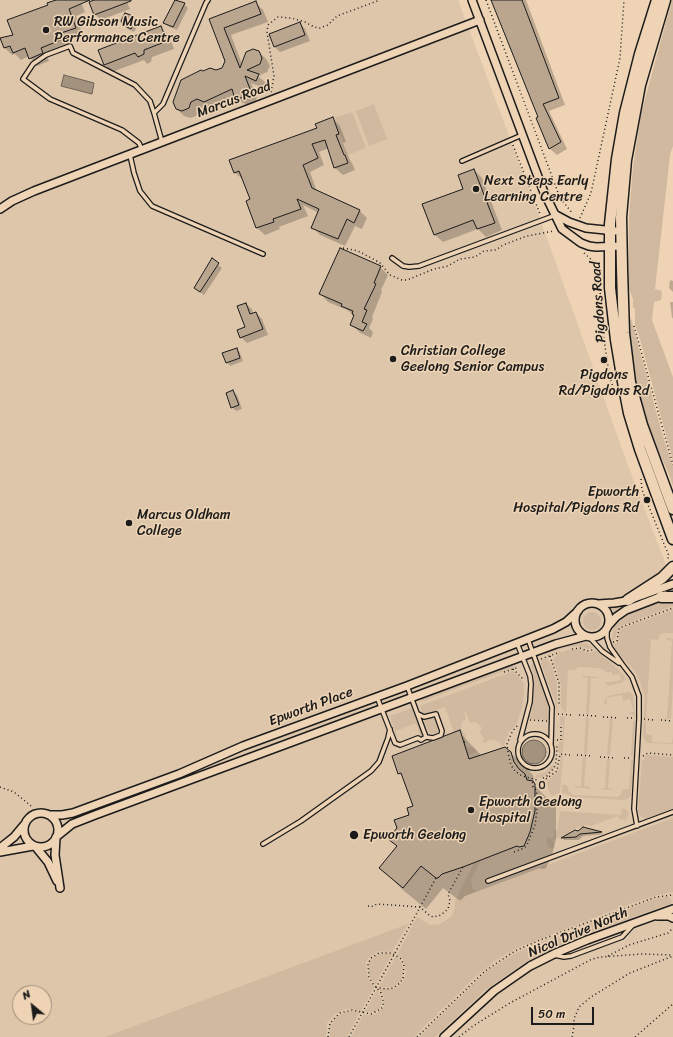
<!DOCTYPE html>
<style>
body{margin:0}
#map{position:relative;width:673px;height:1037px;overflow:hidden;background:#eed4b5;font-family:Sriracha,sans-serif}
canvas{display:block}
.north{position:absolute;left:12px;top:985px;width:40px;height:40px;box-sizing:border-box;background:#eed4b5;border:1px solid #9a8a78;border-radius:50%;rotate:331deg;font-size:11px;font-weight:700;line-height:16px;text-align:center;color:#1c1c1c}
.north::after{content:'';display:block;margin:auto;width:14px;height:18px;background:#1c1c1c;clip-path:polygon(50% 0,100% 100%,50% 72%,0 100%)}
.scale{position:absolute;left:531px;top:1007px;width:63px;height:18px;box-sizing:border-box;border:2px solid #1c1c1c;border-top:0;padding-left:5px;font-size:12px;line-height:14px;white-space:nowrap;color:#1c1c1c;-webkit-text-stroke:3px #eed4b5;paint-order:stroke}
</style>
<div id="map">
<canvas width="673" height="1037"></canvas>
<div class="north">N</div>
<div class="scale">50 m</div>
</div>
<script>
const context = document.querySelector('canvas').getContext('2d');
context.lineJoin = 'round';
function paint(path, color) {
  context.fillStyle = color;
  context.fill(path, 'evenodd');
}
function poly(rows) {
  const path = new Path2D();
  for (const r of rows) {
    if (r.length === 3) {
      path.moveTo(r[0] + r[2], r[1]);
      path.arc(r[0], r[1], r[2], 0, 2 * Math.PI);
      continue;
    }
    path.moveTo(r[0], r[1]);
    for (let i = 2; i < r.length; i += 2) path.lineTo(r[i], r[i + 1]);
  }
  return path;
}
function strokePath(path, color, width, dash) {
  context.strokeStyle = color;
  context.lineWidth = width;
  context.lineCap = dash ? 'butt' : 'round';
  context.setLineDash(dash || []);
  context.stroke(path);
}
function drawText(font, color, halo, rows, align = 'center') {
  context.font = font + ' Sriracha,sans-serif';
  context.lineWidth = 3;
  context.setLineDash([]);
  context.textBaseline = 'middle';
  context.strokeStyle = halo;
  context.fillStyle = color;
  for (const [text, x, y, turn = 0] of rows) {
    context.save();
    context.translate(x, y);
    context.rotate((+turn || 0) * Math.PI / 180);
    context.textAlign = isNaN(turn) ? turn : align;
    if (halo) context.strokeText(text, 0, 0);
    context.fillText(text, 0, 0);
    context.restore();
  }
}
paint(poly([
 [0,0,458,0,538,213,627,463,673,583,673,1037,0,1037],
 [20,993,44,993,44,1017,20,1017]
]), '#dec6aa');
paint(poly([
 [672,0,673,0,673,146,670,155,655,289,662,291,661,300,654,302,652,320,673,377,673,461,640,339,635,325,635,309,633,308,633,299,628,286,629,216,633,167,641,114],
 [374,104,387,139,369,146,356,111],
 [352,112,366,148,348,155,334,118],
 [631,318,662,433,673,467,673,486,666,467,647,430,635,383,628,329],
 [673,587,673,588,614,615,613,609],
 [662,602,673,602,673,606,618,627,615,639,612,640,614,627,623,617,633,611],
 [673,610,673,633,663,633,660,635,658,640,651,639,646,718,644,717,645,697,640,681,634,670,617,652,613,644,618,642,620,629],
 [592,621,9],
 [667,638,673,639,673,685,671,719,667,719,672,641,667,640,666,640],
 [579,643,587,644,593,648,588,649,580,646,566,647,543,655,548,652,559,648],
 [580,649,588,653,596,651,617,668,624,676,626,679,621,683,608,686,605,682,611,682,621,680,620,674,612,675,612,672,606,672,600,668,578,667,575,670,568,670,566,713,564,713,564,710,562,710,562,707,561,707,561,684,553,659,558,654,567,650],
 [546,658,551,664,557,683,557,713,555,701,541,664,541,661],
 [533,663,549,705,549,720,529,719,532,711,534,697,534,676,531,665],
 [512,666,515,667,420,702,424,698],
 [513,671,524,683,524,695,522,708,517,723,509,732,504,745,502,746,499,742,493,740,489,740,484,743,482,741,484,738,480,733,481,728,480,725,475,722,470,723,466,712,464,713,466,719,462,722,461,729,466,735,465,740,467,746,475,749,476,752,468,755,460,731,454,732,445,707,425,714,422,713,420,706],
 [582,676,598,677,598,678,591,678,589,714,586,714,588,678,582,677],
 [628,692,630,692,633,695,635,717,634,717,634,714,628,714,634,711,630,699,623,701,622,695,606,698,607,704,604,704,605,699,608,696],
 [412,708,422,733,422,737,420,736,416,723,396,731,397,738,390,716],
 [560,716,565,716,563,751,562,751,561,753,558,752,559,742,562,742,563,725,560,725],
 [431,717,434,719,437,727,438,732,435,734,430,733,424,724,424,720],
 [586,717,589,718,587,754,584,754],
 [610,719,613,719,610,755,607,755],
 [633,721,635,721,633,757,631,756],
 [644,721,646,722,646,734,652,735,652,742,672,743,672,736,673,744,650,743,646,742,643,737],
 [561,755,563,755,560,793,553,796,551,795,548,789,547,781,557,773,560,767],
 [647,755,673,757,673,809,645,819,640,816,638,810,642,760,644,760,645,757],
 [583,757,586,757,584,786,590,787,590,789,575,787,576,786,581,786],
 [607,759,610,759,608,788,614,789,613,790,598,789,605,788],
 [631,760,633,760,631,793,630,797,628,799,623,800,572,797,567,794,562,793,562,785,567,785,569,792,574,795,618,797,621,794,623,789,629,789],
 [553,764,553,768,548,774,540,778,535,778,536,775,545,772],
 [559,804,559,811,621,815,622,808,627,810,629,815,625,821,624,819,620,820,618,816,591,826,586,825,571,830,569,834,553,840,555,847,551,849,547,845,546,837,553,839,555,830,557,830,560,813,558,811],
 [673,818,673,892,658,895,632,903,517,948,496,960,476,976,448,1004,437,1013,437,1015,422,1028,415,1037,351,1037,364,1014,372,1015,376,1014,384,1007,384,996,378,988,393,989,401,984,403,981,406,974,405,966,403,960,397,955,417,917,430,925,440,924,451,917,455,908,455,901,474,863,481,860,471,880,472,883,471,884,473,890,478,891],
 [668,897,670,898,672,903,577,938,527,961,484,991,435,1037,419,1037,487,971,514,954,531,946,649,901,659,898],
 [408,924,392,952,379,951,368,958,366,962,367,974,370,982,374,987,361,1011,351,1009,346,1009,335,1014,327,1023,326,1037,105,1037],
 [383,953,392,954,375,985,369,974,369,962,375,956],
 [396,956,403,965,403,970,402,979,399,983,391,987,379,987],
 [377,990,382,999,381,1007,374,1012,365,1012],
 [349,1011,360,1012,347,1037,330,1037,330,1027,333,1021,339,1015]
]), '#d0b99f');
const water = poly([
 [64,75,94,83,92,94,61,86,64,75],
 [534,752,12]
]);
paint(water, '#a3937e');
strokePath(water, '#6d6357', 1);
paint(poly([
 [56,0,79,0,81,2,85,12,76,16,83,35,68,41,70,47,47,56,49,61,37,66,29,56,21,60,15,54,12,55,5,48,14,36,49,5,56,1],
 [97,0,126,0,130,9,101,20,95,14],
 [176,0,184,4,188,8,177,30,168,26,164,23],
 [492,0,526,0,565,105,549,111,567,149,557,155,549,148,539,118],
 [256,3,263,10,268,22,231,35,242,64,259,52,267,60,270,66,267,72,258,76,266,83,264,88,251,83,257,97,255,103,249,105,243,103,238,98,212,109,206,106,199,109,196,116,190,118,184,116,176,108,203,72,216,71,223,68,226,61,210,20],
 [132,17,136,21,138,25,134,32,128,29,124,25],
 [300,23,305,29,310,41,280,52,275,47],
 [161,28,169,35,174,49,152,57,151,62,147,64,144,60,112,72,105,65],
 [332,118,340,126,346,142,343,143,350,160,352,163,355,170,343,175,335,168,329,148,319,152,324,165,310,172,317,192,360,211,367,218,362,229,355,226,345,246,320,235,313,227,319,213,303,205,308,216,279,227,280,229,265,235,257,228,247,201,251,200,244,180,235,173,231,161,318,129],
 [474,170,482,178,502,230,486,237,478,229,443,242,435,235,424,205,465,189],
 [212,260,222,268,204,295,198,291],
 [380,267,388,275,381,290,382,292,372,317,373,319,369,328,373,332,371,338,359,332,351,324,355,316,347,310,328,302,321,294],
 [670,280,673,281,673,292,669,288],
 [670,302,673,302,673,319,672,317],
 [246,304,252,309,253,314,256,313,262,319,268,335,247,343,241,337,246,327],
 [237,349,240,353,243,361,230,366,227,362],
 [233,392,237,395,242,409,236,411,232,407],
 [459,732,482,756,510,752,533,775,535,786,556,807,556,839,552,855,546,868,542,869,540,868,465,896,461,900,459,900,443,888,426,909,403,890,381,868,398,847,389,839,410,815,414,806,404,778,399,773],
 [585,828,603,834,583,836,579,840,564,840,563,838,575,831,578,832]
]), '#0003');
const building = poly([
 [56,0,90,0,69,9,76,28,61,33,63,39,41,48,43,53,29,59,25,48,13,53,10,46,4,48,0,38,13,35,7,20,48,5,47,3,56,0],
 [94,0,131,0,131,1,94,15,89,2,94,0],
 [175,0,185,3,173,27,163,23,175,0],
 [491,0,522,0,559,98,543,104,561,142,549,149,536,118,538,117,491,0],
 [256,1,261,14,224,28,240,68,246,52,253,49,259,51,262,58,260,64,247,70,259,74,256,81,245,76,250,89,248,95,241,98,234,96,232,89,204,102,197,99,191,102,189,108,182,111,176,109,173,102,181,80,201,70,203,71,210,68,216,70,222,68,225,61,209,19,256,1],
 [125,13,133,16,135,21,131,29,123,25,121,21,125,13],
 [300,22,305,35,274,47,269,34,300,22],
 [161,26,167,41,144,50,144,54,138,57,135,53,104,65,98,50,161,26],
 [333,117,339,134,336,135,344,155,345,155,348,163,334,168,325,140,312,144,318,158,303,165,312,188,360,210,354,223,347,219,338,239,311,228,319,209,297,199,301,209,273,219,274,222,256,228,246,201,250,199,239,171,234,173,229,160,317,128,315,124,333,117],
 [474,169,495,223,477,229,473,220,434,235,422,204,463,189,458,175,474,169],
 [340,248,381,266,374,283,376,284,364,309,367,310,362,322,367,324,363,331,350,325,354,315,352,314,353,311,341,306,342,304,319,294,340,248],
 [212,258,219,263,200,292,194,288,212,258],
 [246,303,250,314,256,312,263,329,240,338,237,330,245,327,237,306,246,303],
 [237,348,240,358,226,363,222,353,237,348],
 [233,390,239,405,231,408,226,393,233,390],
 [460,730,469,759,505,747,511,752,514,762,519,769,525,774,527,780,533,781,535,784,535,811,530,832,524,846,519,847,517,846,463,867,442,874,438,878,436,878,421,866,403,888,379,868,397,846,388,839,397,828,394,820,409,815,407,808,413,806,401,773,398,774,392,756,460,730],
 [583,827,602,832,580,834,576,837,561,838,575,830,578,831,583,827]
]);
paint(building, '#baa68f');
strokePath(building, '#1c1c1c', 1);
const lane = poly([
 [162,142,154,113,163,104,206,3,208,0],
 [142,150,139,143,122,130,50,99,23,79,33,64,46,55,70,46,73,53,135,85,150,101,154,113],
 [130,155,134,173,140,191,152,206,263,254],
 [462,161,522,135],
 [392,258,403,266,409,267,419,266,556,215],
 [607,627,607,638,610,647,622,664,632,677,639,696,639,719,634,809,637,826],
 [589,637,602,651,619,663],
 [528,639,552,707,551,743],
 [517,643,530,676,531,684,530,702,520,740],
 [407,686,426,737,433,738,441,735,442,731,436,714,424,717,418,714],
 [377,697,395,743,400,745,418,738,421,740,426,737],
 [535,751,17],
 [542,784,542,786],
 [263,844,301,821,371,771,379,762,388,738,390,729],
 [488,881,673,812],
 [554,955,564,957,571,956,622,937,633,925]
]);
const street = poly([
 [472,0,543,190,560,225,562,229,581,243,589,246,596,247,622,246],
 [0,209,12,201,34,191,480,20],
 [556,215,569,222,586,228,615,231],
 [592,620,17],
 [598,604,614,603,626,601,673,584],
 [608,626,616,617,626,610,665,595],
 [41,830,17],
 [49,815,62,815,73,813,179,774,243,746,407,686,553,629,566,622,578,611],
 [56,837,72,824,95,815,556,644,586,636],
 [56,838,55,855,60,888],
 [35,846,48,862,57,881],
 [0,848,14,837,24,825],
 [0,852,33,846],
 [657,916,669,916,673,918],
 [444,1037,494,991,530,966,556,953,587,940,673,909]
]);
const secondary = poly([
 [657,0,640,54,625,113,617,159,610,224,610,288,616,340,623,382,629,413,640,449,673,539],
 [665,0,640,85,626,160,621,217,622,269,624,333,630,382,642,425,673,509],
 [661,597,673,597],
 [628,600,662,578,673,567]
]);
strokePath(lane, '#1c1c1c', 6);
strokePath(street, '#1c1c1c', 10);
strokePath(secondary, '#1c1c1c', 13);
strokePath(poly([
 [486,0,560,198,573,214],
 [271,92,274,76,267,32,268,25,278,17,291,18,305,22,314,27,320,28,328,25,337,16,380,0],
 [513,145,540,214],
 [580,218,591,193,620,58,624,0],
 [343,248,358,251,375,260,380,263,390,275,402,280,407,280,434,269,448,266,460,259,475,257,484,251,496,250,503,245,527,236,554,231],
 [584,253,596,264,598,269,600,283],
 [600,289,602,327,608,366,611,382,614,388],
 [634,326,673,465],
 [641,479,642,490,669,556,667,560],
 [613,642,617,641,619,628,673,608],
 [572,649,580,648,587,651,593,650],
 [550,656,559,683,559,706],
 [541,659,560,652],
 [513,669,524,680],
 [504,672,519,667],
 [558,714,572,715],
 [579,715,596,716],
 [603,717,619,718],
 [627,718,633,718],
 [644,719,654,720],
 [530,720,547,721],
 [661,720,673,721],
 [517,726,512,732,507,744,508,753,511,765,515,771,522,776,537,780],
 [557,740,561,740,561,727,558,726],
 [464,742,465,742],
 [577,755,593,756],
 [643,756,648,753,673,755],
 [600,757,616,758],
 [624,758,630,758],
 [543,778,547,776,554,768,556,762,557,746],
 [546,779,557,771,560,754,570,755],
 [0,787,14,792,31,806],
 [514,852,524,848,527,845,535,825,537,810,537,796,536,790,533,787,532,779],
 [368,906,371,907,377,904,420,907,429,915,433,917,441,915,448,909,450,901,448,894,463,867],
 [608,956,629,945,668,933,673,928],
 [328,1037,330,1023,340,1013,352,1010,371,1014,381,1009,383,1006,383,1000,381,993,373,984,369,977,368,964,371,958,379,953,392,953,401,959,404,965,403,978,400,983,393,988,386,989,376,987],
 [349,1037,436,878],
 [417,1037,485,971,515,951,540,940,656,897,673,895],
 [459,1037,473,1026,510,1003,592,959,601,957,642,954,673,955],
 [572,1037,574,1026,574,1019,579,1007,591,997,630,973,673,956],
 [635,1037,673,1004]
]), '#1c1c1c', 1.5, [1, 3]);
strokePath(lane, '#eed4b5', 3.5);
strokePath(street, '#eed4b5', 7);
strokePath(secondary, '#eed4b5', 10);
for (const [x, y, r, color] of [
 [46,30,4,"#1c1c1c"],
 [476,189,4,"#1c1c1c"],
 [393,359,4,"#1c1c1c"],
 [604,360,4,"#1c1c1c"],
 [647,500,4,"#1c1c1c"],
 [129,523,4,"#1c1c1c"],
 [471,810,4,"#1c1c1c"],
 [354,835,5,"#1c1c1c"]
]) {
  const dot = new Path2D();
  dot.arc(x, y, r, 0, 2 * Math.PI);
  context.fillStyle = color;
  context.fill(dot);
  strokePath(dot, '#eed4b5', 1.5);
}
drawText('14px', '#1c1c1c', '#eed4b5', [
 ["RW Gibson Music",54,22],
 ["Performance Centre",54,38],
 ["Next Steps Early",484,181],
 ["Learning Centre",484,197],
 ["Christian College",401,351],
 ["Geelong Senior Campus",401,367],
 ["Pigdons",604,375,"center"],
 ["Rd/Pigdons Rd",604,391,"center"],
 ["Epworth",639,492,"right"],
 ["Hospital/Pigdons Rd",639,508,"right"],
 ["Marcus Oldham",137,515],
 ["College",137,531],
 ["Epworth Geelong",479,802],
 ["Hospital",479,818],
 ["Epworth Geelong",363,835]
], 'left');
drawText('14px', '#1c1c1c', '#eed4b5', [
 ["Marcus Road",234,100,-21],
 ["Pigdons Road",599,302,-94],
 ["Epworth Place",311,707,-20],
 ["Nicol Drive North",578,933,-23]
]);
</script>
